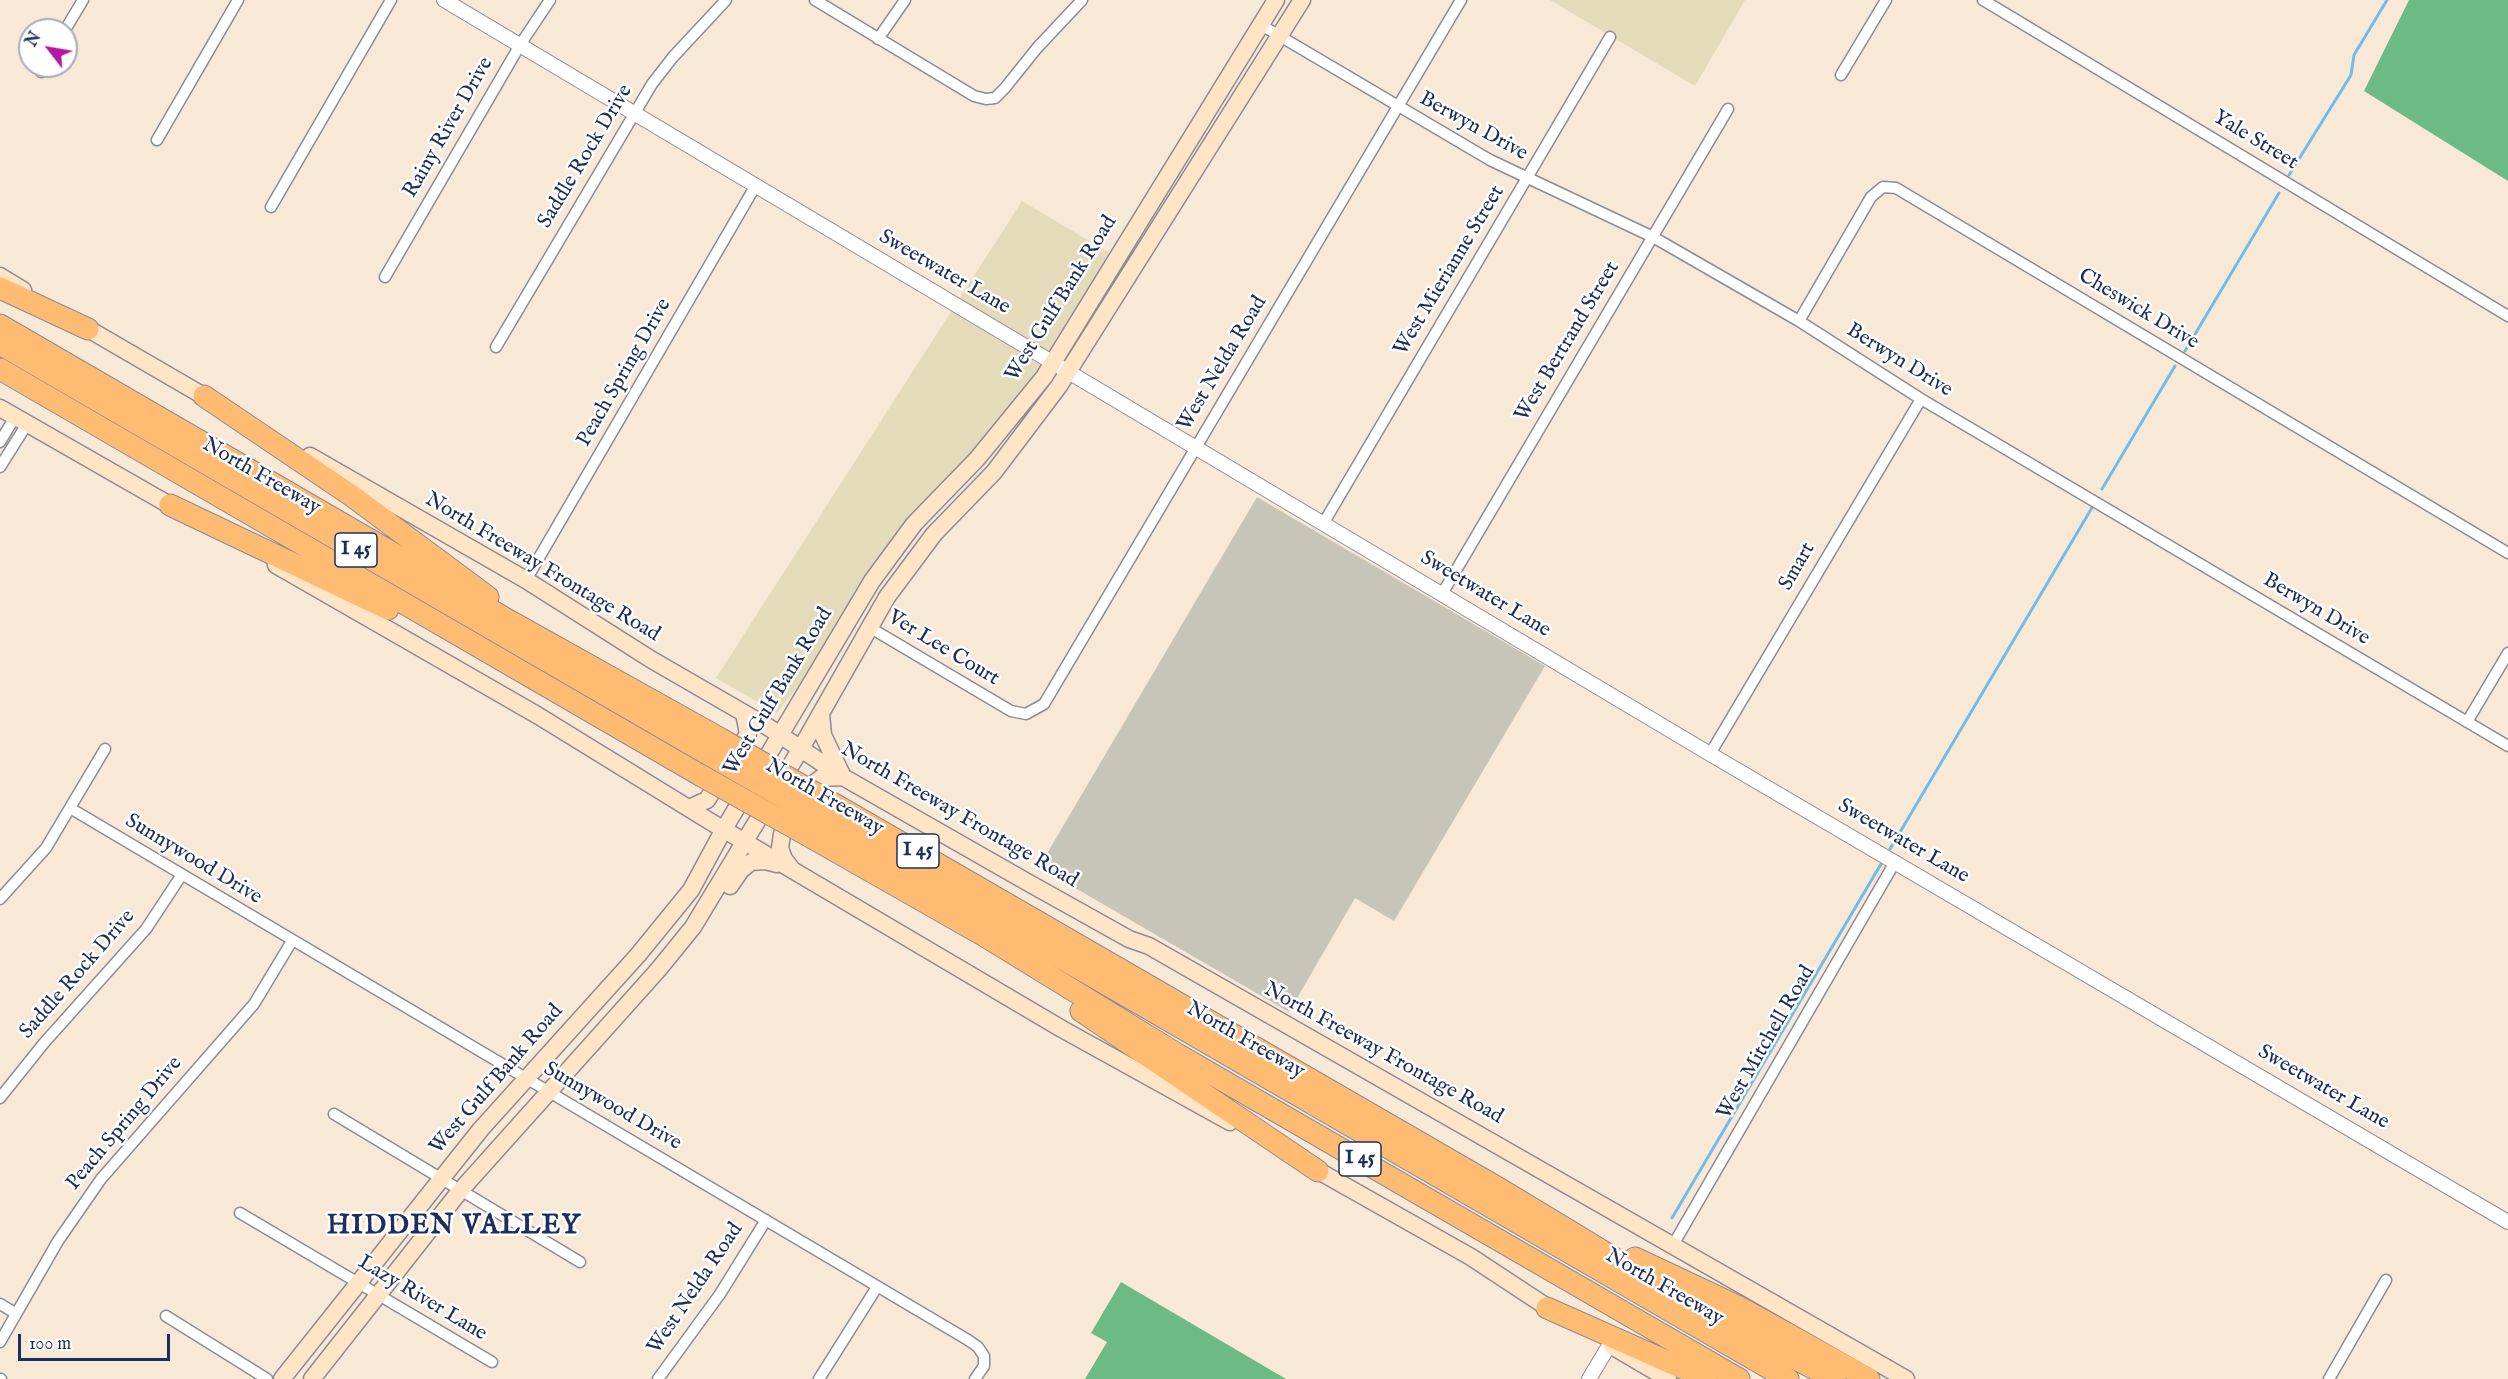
<!DOCTYPE html>
<style>
body{margin:0}
#map{position:relative;width:2508px;height:1379px;overflow:hidden;background:#f8e8d6;font-family:"IM FELL English",serif}
canvas{display:block}
.north{position:absolute;left:18px;top:18px;width:60px;height:60px;box-sizing:border-box;background:#fff;border:2px solid #a4acbf;border-radius:50%;rotate:301deg;font-size:16px;font-weight:700;line-height:24px;text-align:center;color:#1b2f5e}
.north::after{content:'';display:block;margin:auto;width:21px;height:27px;background:#b5179e;clip-path:polygon(50% 0,100% 100%,50% 72%,0 100%)}
.scale{position:absolute;left:18px;top:1334px;width:152px;height:27px;box-sizing:border-box;border:3px solid #1b2f5e;border-top:0;padding-left:8px;font-size:18px;line-height:21px;white-space:nowrap;color:#1b2f5e;-webkit-text-stroke:4px #fff;paint-order:stroke}
</style>
<div id="map">
<canvas width="2508" height="1379"></canvas>
<div class="north">N</div>
<div class="scale">100 m</div>
</div>
<script>
const context = document.querySelector('canvas').getContext('2d');
context.lineJoin = 'round';
function paint(path, color) {
  context.fillStyle = color;
  context.fill(path, 'evenodd');
}
function poly(rows) {
  const path = new Path2D();
  for (const r of rows) {
    path.moveTo(r[0], r[1]);
    for (let i = 2; i < r.length; i += 2) path.lineTo(r[i], r[i + 1]);
  }
  return path;
}
function strokePath(path, color, width, dash) {
  context.strokeStyle = color;
  context.lineWidth = width;
  context.lineCap = dash ? 'butt' : 'round';
  context.setLineDash(dash || []);
  context.stroke(path);
}
function drawText(font, color, halo, rows, align = 'center') {
  context.font = font + ' "IM FELL English",serif';
  context.lineWidth = 5;
  context.setLineDash([]);
  context.textBaseline = 'middle';
  context.strokeStyle = halo;
  context.fillStyle = color;
  for (const [text, x, y, turn = 0] of rows) {
    context.save();
    context.translate(x, y);
    context.rotate((+turn || 0) * Math.PI / 180);
    context.textAlign = isNaN(turn) ? turn : align;
    if (halo) context.strokeText(text, 0, 0);
    context.fillText(text, 0, 0);
    context.restore();
  }
}
paint(poly([
 [1550,0,1745,0,1695,86],
 [1022,201,1113,255,1033,390,777,713,716,678]
]), '#e4dbba');
paint(poly([
 [1257,497,1545,666,1394,921,1355,898,1289,1012,1039,867]
]), '#c6c5b8');
paint(poly([
 [2409,0,2508,0,2508,181,2364,91],
 [1121,1282,1286,1379,1085,1379,1107,1342,1091,1333]
]), '#6cba84');
strokePath(poly([
 [2289,175,2351,75,2354,55,2387,0],
 [2185,351,2279,193],
 [2102,489,2175,366],
 [1890,849,2093,506],
 [1672,1218,1881,864]
]), '#73bbeb', 3);
const minor = poly([
 [815,0,974,96,986,99,995,98,1005,88,1037,48,1082,0],
 [1983,0,2508,316],
 [1261,25,1490,160,1653,237,1799,321,1921,399,2508,746],
 [65,30,83,0],
 [878,39,905,0],
 [41,72,44,66],
 [1841,75,1886,0],
 [157,140,238,0],
 [271,207,391,0],
 [385,277,520,45,550,0],
 [1799,321,1871,197,1883,187,1896,188,2508,553],
 [496,347,652,84,673,57,726,0],
 [0,442,15,417],
 [0,467,27,424],
 [1323,524,1610,37],
 [526,580,756,185],
 [1442,594,1728,109],
 [869,627,1011,711,1026,714,1044,704,1461,0],
 [2467,722,2508,653],
 [1710,754,1921,399],
 [70,808,968,1340,978,1347,984,1356,984,1366,975,1379],
 [0,899,46,848,105,749],
 [0,1098,44,1043,146,929,181,876],
 [334,1114,580,1262],
 [240,1213,492,1362],
 [1673,1245,1895,862],
 [0,1304,15,1313],
 [166,1316,267,1379],
 [0,1342,58,1241,101,1179,254,1004,292,941],
 [0,1379,1,1379],
 [658,1379,720,1294,766,1220],
 [819,1379,877,1287],
 [2329,1379,2386,1280]
]);
const tertiary = poly([
 [444,0,1710,754,2508,1222],
 [1589,1379,1610,1344]
]);
const secondary = poly([
 [0,276,23,290],
 [78,323,214,402],
 [0,408,180,511],
 [310,456,526,580,652,660,768,727,843,777,1027,882,1129,939,1149,946,1906,1379],
 [276,565,537,715,711,822,1062,1029,1230,1122],
 [821,714,823,735,843,777],
 [689,808,707,800,748,734,744,713],
 [791,868,784,859,780,848,782,834,790,816,812,785,821,778,843,777],
 [730,886,741,870,751,862,765,861,777,864],
 [1308,1165,1471,1257,1556,1313],
 [1612,1346,1668,1379],
 [282,1379,481,1129,638,955,691,890,724,829,872,581,914,524,977,459,1044,377,1276,0],
 [312,1379,460,1191,658,970,693,927,800,750,887,597,934,534,994,472,1059,386,1302,0]
]);
const motorway = poly([
 [0,288,88,329],
 [0,325,508,620,721,739],
 [0,344,711,756],
 [0,369,700,775],
 [204,396,352,496,488,597],
 [170,505,388,609],
 [829,801,1500,1189,1710,1316,1835,1379],
 [819,818,1788,1379],
 [809,836,983,935,1177,1054,1739,1379],
 [1081,1011,1318,1171],
 [1635,1258,1739,1307,1869,1379],
 [1547,1308,1707,1379]
]);
strokePath(minor, '#8a8c9a', 13);
strokePath(tertiary, '#8a8c9a', 16);
strokePath(secondary, '#8a8c9a', 19);
strokePath(motorway, '#8a8c9a', 23);
strokePath(minor, '#fff', 10);
strokePath(tertiary, '#fff', 14);
strokePath(secondary, '#ffe4c6', 16);
strokePath(motorway, '#ffbb71', 21);
const motorwayBridge = poly([
 [721,739,829,801],
 [711,756,819,818],
 [700,775,809,836]
]);
strokePath(motorwayBridge, '#8a8c9a', 23, []);
strokePath(motorwayBridge, '#ffbb71', 21);
for (const [x, y, w] of [
 [356,550,42],
 [918,851,42],
 [1360,1159,42]
]) {
  const box = new Path2D();
  box.roundRect(x - w / 2, y - 17, w, 34, 4.5);
  context.fillStyle = '#fff';
  context.fill(box);
  strokePath(box, '#1b2f5e', 1.5);
}
drawText('bold 20px', '#1b2f5e', null, [
 ["I 45",356,550],
 ["I 45",918,851],
 ["I 45",1360,1159]
]);
drawText('21px', '#1b2f5e', '#fff', [
 ["Berwyn Drive",1473,127,29],
 ["Rainy River Drive",449,128,-60],
 ["Yale Street",2255,141,31],
 ["Saddle Rock Drive",586,157,-59],
 ["West Mierianne Street",1450,271,-59],
 ["Sweetwater Lane",944,273,30],
 ["West Gulf Bank Road",1062,299,-58],
 ["Cheswick Drive",2138,310,31],
 ["West Bertrand Street",1568,342,-59],
 ["Berwyn Drive",1899,361,32],
 ["West Nelda Road",1223,364,-59],
 ["Peach Spring Drive",625,373,-60],
 ["North Freeway",261,477,30],
 ["Smart",1798,567,-60],
 ["North Freeway Frontage Road",542,568,31],
 ["Sweetwater Lane",1485,595,31],
 ["Berwyn Drive",2316,610,31],
 ["Ver Lee Court",943,649,31],
 ["West Gulf Bank Road",779,692,-59],
 ["North Freeway",824,798,30],
 ["North Freeway Frontage Road",959,816,30],
 ["Sweetwater Lane",1903,842,30],
 ["Sunnywood Drive",193,860,31],
 ["Saddle Rock Drive",78,975,-49],
 ["North Freeway",1245,1041,30],
 ["West Mitchell Road",1767,1043,-60],
 ["North Freeway Frontage Road",1383,1054,29],
 ["West Gulf Bank Road",497,1080,-49],
 ["Sweetwater Lane",2323,1088,30],
 ["Sunnywood Drive",612,1107,30],
 ["Peach Spring Drive",125,1124,-50],
 ["North Freeway",1664,1288,30],
 ["West Nelda Road",696,1289,-56],
 ["Lazy River Lane",422,1299,31]
]);
context.letterSpacing = '1.5px';
drawText('bold 27px', '#1b2f5e', '#fff', [
 ["HIDDEN VALLEY",454,1227]
]);
context.letterSpacing = '0px';
</script>
